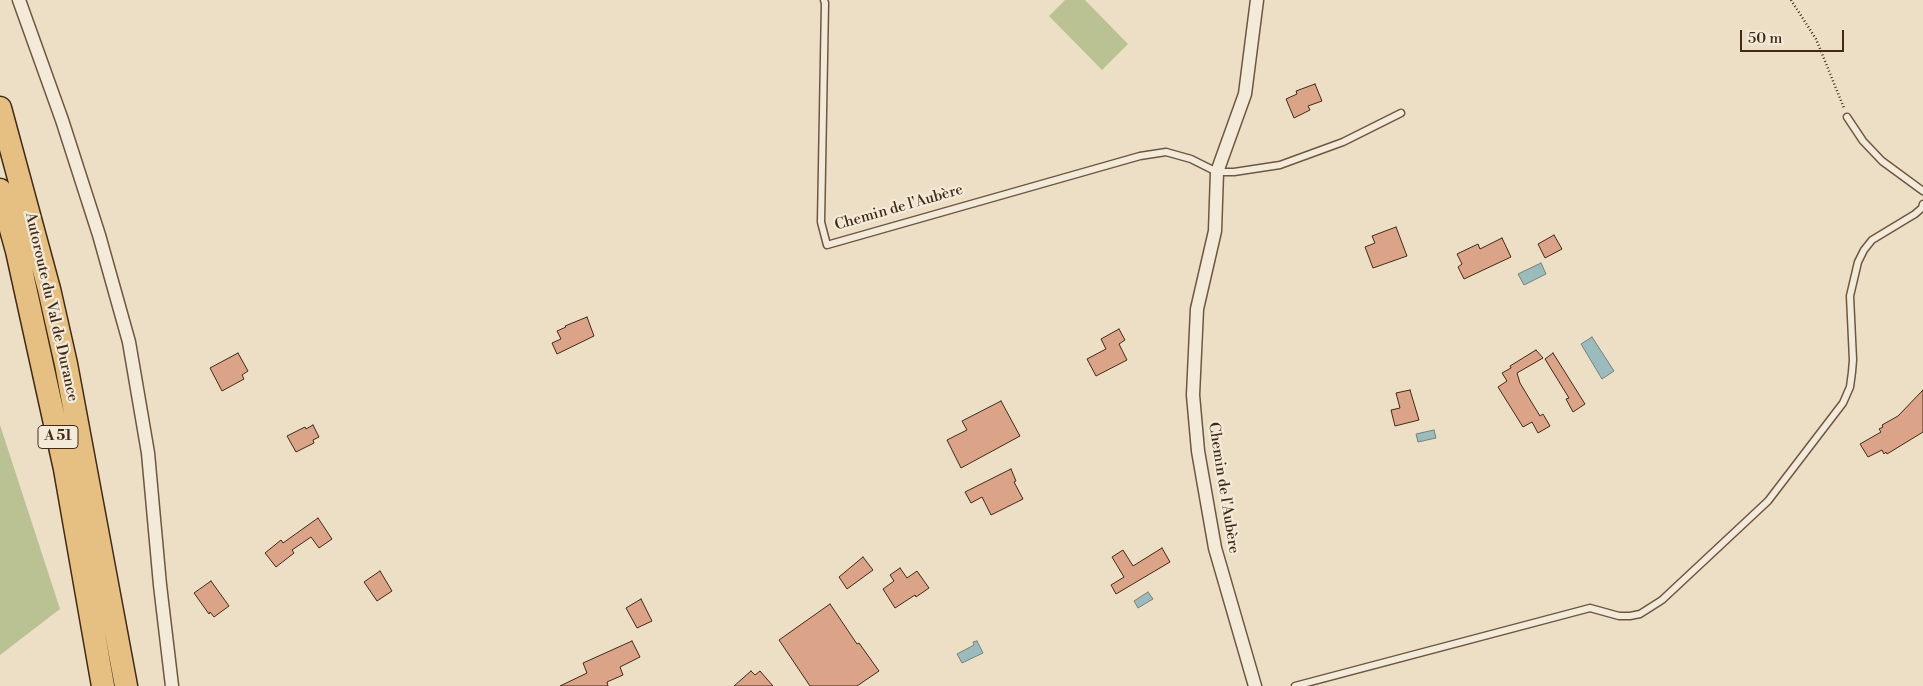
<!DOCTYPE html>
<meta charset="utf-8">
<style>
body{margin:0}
#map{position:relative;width:1923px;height:686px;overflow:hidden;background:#eddfc6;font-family:"Libre Bodoni",serif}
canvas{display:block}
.scale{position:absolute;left:1740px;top:30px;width:104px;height:22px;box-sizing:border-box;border:2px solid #422a15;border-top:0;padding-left:6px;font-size:15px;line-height:18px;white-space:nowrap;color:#422a15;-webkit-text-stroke:4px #f3eada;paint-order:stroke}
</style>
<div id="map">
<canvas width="1923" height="686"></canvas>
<div class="scale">50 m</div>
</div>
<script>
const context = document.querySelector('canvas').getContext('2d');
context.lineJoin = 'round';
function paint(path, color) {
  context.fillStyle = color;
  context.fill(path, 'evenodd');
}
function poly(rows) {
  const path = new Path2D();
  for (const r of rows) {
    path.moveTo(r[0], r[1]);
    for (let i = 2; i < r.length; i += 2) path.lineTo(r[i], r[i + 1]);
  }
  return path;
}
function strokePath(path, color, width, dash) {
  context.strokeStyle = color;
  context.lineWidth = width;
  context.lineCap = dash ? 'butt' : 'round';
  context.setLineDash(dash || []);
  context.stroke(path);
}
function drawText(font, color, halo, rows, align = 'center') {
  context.font = font + ' "Libre Bodoni",serif';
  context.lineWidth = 4.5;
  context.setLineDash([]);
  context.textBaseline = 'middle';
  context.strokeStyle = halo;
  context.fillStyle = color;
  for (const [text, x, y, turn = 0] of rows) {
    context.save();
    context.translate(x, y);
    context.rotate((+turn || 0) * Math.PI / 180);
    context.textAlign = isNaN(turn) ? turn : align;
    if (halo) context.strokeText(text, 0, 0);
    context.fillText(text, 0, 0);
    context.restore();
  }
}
paint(poly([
 [1065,0,1085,0,1128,44,1102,70,1049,16],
 [0,425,60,609,0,655]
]), '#bac193');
const water = poly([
 [1541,263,1546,274,1524,285,1518,274,1541,263],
 [1592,337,1614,371,1602,379,1581,344,1592,337],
 [1434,430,1436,438,1418,442,1416,434,1434,430],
 [1148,592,1153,599,1138,608,1134,601,1148,592],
 [977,641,983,653,962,663,957,654,974,645,973,642,977,641]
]);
paint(water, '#9bbbbc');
strokePath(water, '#778179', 1);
const building = poly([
 [1315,84,1322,101,1308,106,1310,110,1294,118,1286,99,1297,94,1296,91,1315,84],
 [1396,227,1407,256,1373,268,1365,247,1375,243,1372,236,1396,227],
 [1554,235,1562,249,1545,258,1538,244,1554,235],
 [1502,238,1511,257,1464,279,1458,267,1462,264,1457,254,1478,244,1480,249,1502,238],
 [587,317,594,336,557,354,552,343,561,339,557,331,566,327,565,326,587,317],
 [1119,329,1125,340,1119,344,1127,360,1096,376,1087,359,1106,349,1101,339,1119,329],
 [1536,350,1543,358,1517,373,1520,383,1529,398,1540,416,1543,414,1550,426,1538,433,1532,422,1523,427,1498,387,1507,381,1502,373,1511,368,1510,366,1536,350],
 [238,353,248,371,242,375,244,379,222,391,210,368,238,353],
 [1553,353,1585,404,1573,412,1566,399,1569,398,1545,359,1553,353],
 [1410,390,1419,420,1395,426,1391,410,1400,408,1396,393,1410,390],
 [1923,390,1923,432,1887,454,1886,452,1884,454,1882,450,1868,457,1860,444,1881,432,1879,429,1883,427,1882,425,1898,416,1923,390],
 [1001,401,1020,436,961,468,947,440,967,430,962,421,1001,401],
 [313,425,319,437,313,440,314,443,296,452,287,436,305,427,306,429,313,425],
 [1011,469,1016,481,1014,482,1023,499,991,515,982,497,971,503,965,492,1011,469],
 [318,518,332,539,319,548,311,537,292,550,294,553,276,567,265,553,281,540,283,543,318,518],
 [1162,548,1170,562,1116,594,1111,585,1124,577,1112,557,1123,550,1133,566,1162,548],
 [863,557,873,570,847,589,839,577,863,557],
 [900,568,907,578,917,571,929,588,916,597,915,595,895,608,883,589,894,581,890,575,900,568],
 [380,571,392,591,377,601,364,582,380,571],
 [211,581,229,606,214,617,210,612,209,614,194,593,211,581],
 [641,599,652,621,637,628,626,608,641,599],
 [830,604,857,644,859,643,879,671,857,686,810,686,779,640,830,604],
 [632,641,640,657,620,667,623,675,607,682,608,686,560,686,587,673,583,663,632,641],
 [751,671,755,675,760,671,773,686,734,686,751,671]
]);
paint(building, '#dba388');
strokePath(building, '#422a15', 1);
const service = poly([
 [824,0,825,3,821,222,827,245,1140,156,1166,152,1191,159,1217,172,1234,172,1280,165,1343,142,1401,113],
 [1847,117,1863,141,1882,161,1923,191],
 [1295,686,1590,608,1619,616,1630,616,1640,614,1662,600,1768,501,1843,403,1850,387,1852,372,1853,360,1850,296,1858,262,1864,250,1872,240,1915,214,1922,208,1923,204]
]);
const minor = poly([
 [19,0,62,120,99,235,129,342,148,453,160,585,172,686],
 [1255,686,1215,548,1198,451,1193,395,1197,309,1215,231,1217,172,1245,94,1257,0]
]);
const motorway = poly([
 [0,108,49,289,66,364,126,686],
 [0,190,17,251,65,469,103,686]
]);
strokePath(service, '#6d5741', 9);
strokePath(minor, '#6d5741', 15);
strokePath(motorway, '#422a15', 25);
strokePath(poly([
 [1791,0,1816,39,1844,108]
]), '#422a15', 2.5, [1, 2.5]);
strokePath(service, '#f3eada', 6);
strokePath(minor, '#f3eada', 12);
strokePath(motorway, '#e6c083', 22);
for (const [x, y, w] of [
 [58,437,40]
]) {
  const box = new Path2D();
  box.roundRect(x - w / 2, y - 11.5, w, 23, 4);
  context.fillStyle = '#f3eada';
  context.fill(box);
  strokePath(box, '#422a15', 1);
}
drawText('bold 14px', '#422a15', null, [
 ["A 51",58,437]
]);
drawText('15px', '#422a15', '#f3eada', [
 ["Chemin de l'Aubère",899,208,-16],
 ["Autoroute du Val de Durance",51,307,77],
 ["Chemin de l'Aubère",1223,488,81]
]);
</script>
